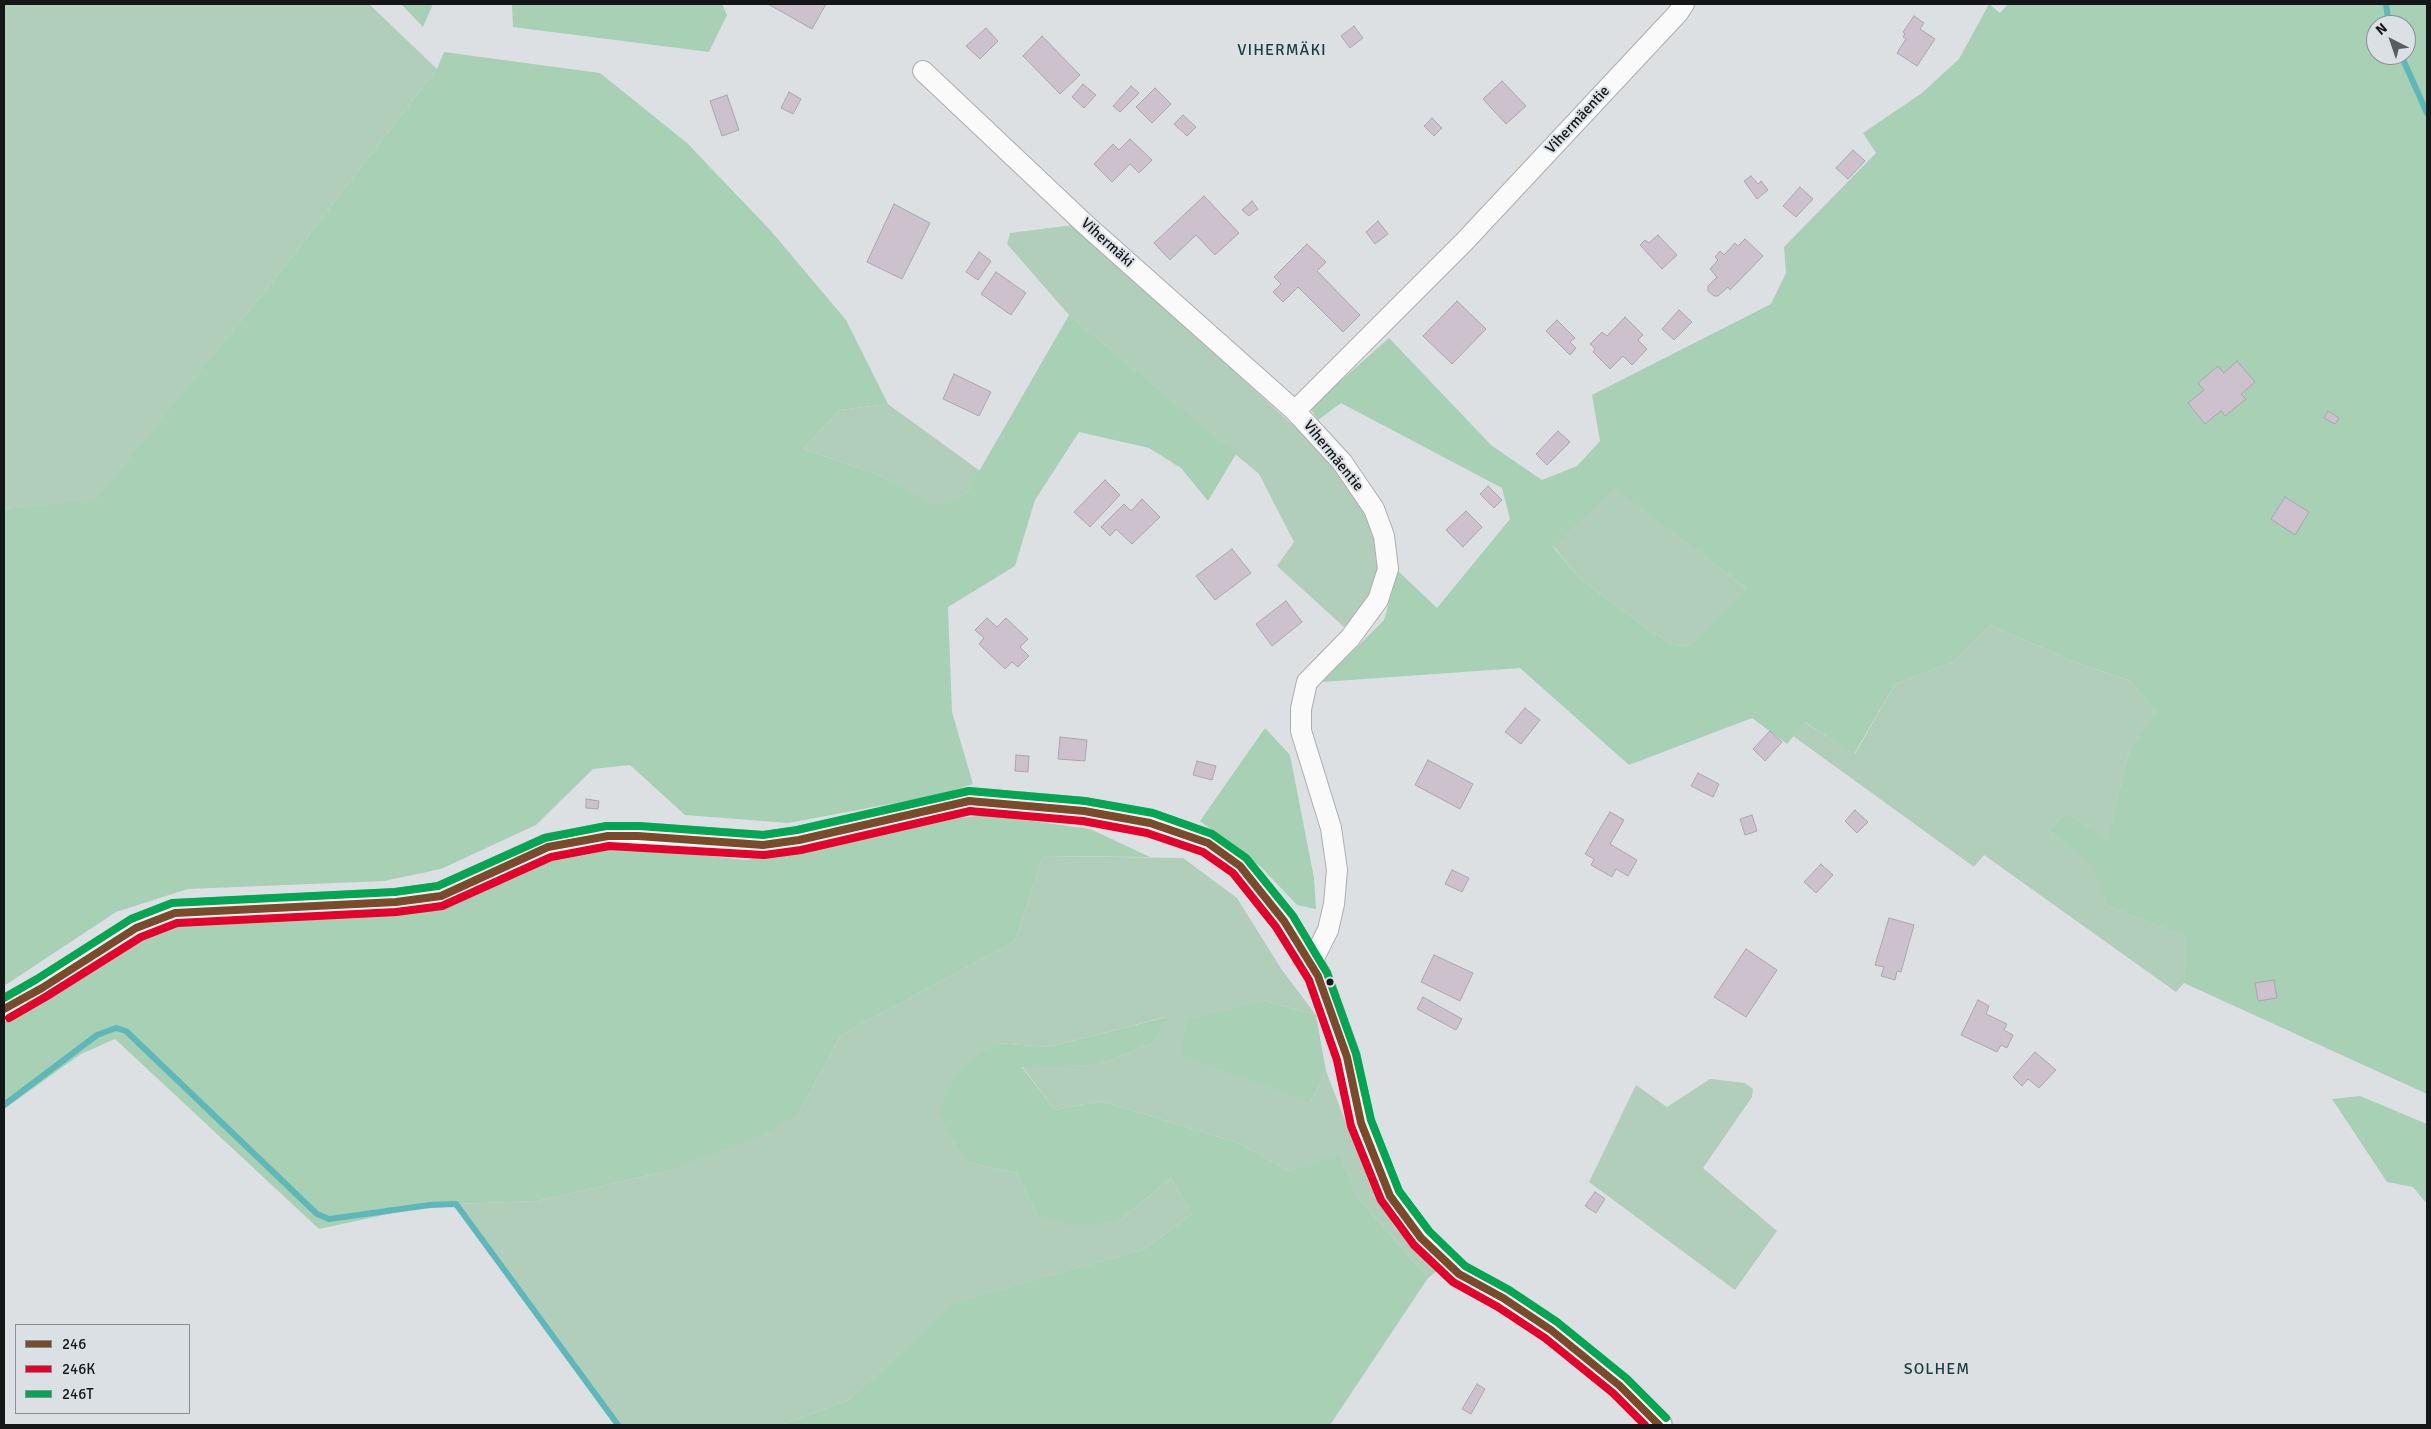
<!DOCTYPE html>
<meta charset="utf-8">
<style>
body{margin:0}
#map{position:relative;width:2431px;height:1429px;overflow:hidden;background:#dde0e3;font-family:Signika,sans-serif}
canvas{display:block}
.frame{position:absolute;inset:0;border:5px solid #141618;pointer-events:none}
.legend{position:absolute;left:15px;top:1324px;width:175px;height:90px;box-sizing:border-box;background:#dbe0e5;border:1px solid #8b8f93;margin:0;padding:6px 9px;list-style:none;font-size:15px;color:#141618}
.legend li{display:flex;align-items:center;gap:10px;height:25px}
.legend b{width:25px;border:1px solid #8b8f93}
.north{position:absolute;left:2366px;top:15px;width:50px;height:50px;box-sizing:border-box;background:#dbe0e5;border:1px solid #8b8f93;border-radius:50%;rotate:319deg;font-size:14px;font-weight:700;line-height:20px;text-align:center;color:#141618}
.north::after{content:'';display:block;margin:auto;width:18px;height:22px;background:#5a5d5f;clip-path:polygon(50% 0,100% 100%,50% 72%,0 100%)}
</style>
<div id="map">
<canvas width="2431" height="1429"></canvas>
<div class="frame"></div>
<ul class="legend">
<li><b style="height:6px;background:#7a4b2a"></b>246</li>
<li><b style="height:6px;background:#e4002b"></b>246K</li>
<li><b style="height:6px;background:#00a651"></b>246T</li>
</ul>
<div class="north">N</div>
</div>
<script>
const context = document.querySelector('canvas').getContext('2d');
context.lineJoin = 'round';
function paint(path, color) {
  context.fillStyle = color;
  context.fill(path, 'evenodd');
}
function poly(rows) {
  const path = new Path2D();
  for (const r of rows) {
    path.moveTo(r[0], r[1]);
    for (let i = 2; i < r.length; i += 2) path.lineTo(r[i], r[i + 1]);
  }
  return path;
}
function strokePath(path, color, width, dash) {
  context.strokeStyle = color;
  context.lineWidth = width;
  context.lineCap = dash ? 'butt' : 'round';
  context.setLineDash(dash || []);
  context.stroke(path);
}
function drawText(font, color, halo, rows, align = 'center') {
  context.font = font + ' Signika,sans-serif';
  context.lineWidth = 4;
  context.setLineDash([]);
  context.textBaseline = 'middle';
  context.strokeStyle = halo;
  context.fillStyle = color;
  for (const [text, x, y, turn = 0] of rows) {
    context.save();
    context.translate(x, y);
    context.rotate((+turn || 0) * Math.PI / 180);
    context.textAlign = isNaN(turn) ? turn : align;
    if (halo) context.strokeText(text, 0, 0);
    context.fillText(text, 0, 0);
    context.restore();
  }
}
paint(poly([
 [4,4,369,4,437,69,274,280,96,501,4,509],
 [1074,225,1330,459,1363,509,1374,534,1380,568,1373,597,1344,627,1277,566,1294,542,1259,474,1069,315,1007,244,1010,233],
 [888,404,980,471,966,494,936,507,879,475,803,449,840,410],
 [1614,486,1748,590,1691,644,1685,646,1672,645,1644,626,1580,579,1553,546],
 [1990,625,2075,662,2131,681,2157,714,2129,751,2107,842,2067,813,2048,830,2092,864,2108,906,2188,937,2184,983,2176,992,1984,855,1974,867,1793,736,1804,722,1855,754,1895,684,1955,661],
 [1043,856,1183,858,1237,898,1282,970,1316,1015,1265,1001,1310,1102,1326,1071,1356,1149,1395,1228,1437,1271,1428,1278,1358,1198,1338,1156,1289,1171,1238,1143,1101,1101,1055,1110,1022,1066,1098,1065,1153,1043,1166,1017,1048,1047,996,1043,967,1162,1016,1173,1037,1215,1118,1222,1171,1178,1192,1214,1145,1249,955,1303,849,1400,782,1425,617,1424,456,1204,537,1201,671,1170,798,1114,841,1035,1015,941],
 [1710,1079,1745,1083,1753,1089,1752,1097,1703,1168,1777,1231,1735,1290,1589,1182,1636,1085,1667,1107]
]), '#b1cebb');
paint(poly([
 [401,4,433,4,423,27],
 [512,4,722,4,727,15,709,52,513,27],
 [1989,4,2000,13,2008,4,2427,4,2427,1094,2184,983,2187,937,2108,906,2091,864,2048,830,2067,813,2107,841,2129,751,2156,713,2131,681,2075,662,1990,625,1955,661,1895,684,1854,754,1805,722,1787,744,1752,718,1629,765,1520,668,1322,682,1384,620,1398,571,1437,608,1510,519,1502,488,1341,403,1318,420,1310,408,1389,338,1492,446,1542,480,1577,466,1600,441,1592,395,1771,304,1786,273,1784,247,1876,153,1863,133,1922,93,1959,59],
 [2376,25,2406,25,2406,55,2376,55],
 [1614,487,1747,589,1691,644,1685,646,1672,645,1644,626,1580,579,1553,547],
 [444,52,600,73,687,143,771,231,846,320,888,404,840,410,803,449,879,475,936,506,966,494,1069,315,1236,454,1208,501,1181,468,1149,448,1079,432,1035,500,1015,566,948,607,952,712,973,784,938,795,788,823,685,815,630,765,593,769,536,825,441,869,384,881,188,889,116,912,4,986,4,509,96,500,274,280,437,69],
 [1265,728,1290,755,1314,878,1316,909,1297,905,1261,867,1200,821],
 [988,815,1090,829,1150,857,1043,856,1015,941,841,1035,798,1114,760,1136,671,1170,537,1201,430,1205,319,1229,115,1039,81,1054,4,1109,4,1014,146,934,172,926,412,914,443,908,524,874,563,853,611,849,676,852,744,860,807,853,919,822],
 [1265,1001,1316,1015,1326,1071,1310,1102,1181,1056,1187,1020],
 [1167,1017,1153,1043,1098,1065,1022,1067,1055,1110,1101,1101,1238,1143,1289,1171,1338,1155,1358,1198,1428,1278,1330,1425,782,1425,849,1400,954,1303,1145,1249,1192,1214,1171,1178,1118,1222,1066,1225,1037,1215,1016,1173,967,1162,938,1112,957,1073,996,1043,1048,1047],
 [2360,1096,2427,1124,2427,1204,2413,1187,2387,1182,2332,1099]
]), '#a7d0b5');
strokePath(poly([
 [2386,4,2389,25],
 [2401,55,2427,113],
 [4,1105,97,1035,116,1028,126,1031,317,1214,329,1219,430,1205,456,1204,618,1425]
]), '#5eb8ba', 6);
const building = poly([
 [768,4,826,4,812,29,768,4],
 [1914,16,1924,23,1920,29,1935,39,1917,66,1897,53,1906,39,1903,37,1905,34,1903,32,1914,16],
 [1354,26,1363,38,1350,48,1341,36,1354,26],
 [986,28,998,41,980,59,966,46,986,28],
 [1042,36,1080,75,1060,94,1023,56,1042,36],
 [1502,81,1526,106,1506,124,1483,99,1502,81],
 [1083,84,1096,95,1084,108,1072,97,1083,84],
 [1131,86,1139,93,1120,112,1113,106,1131,86],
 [1155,88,1171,104,1152,123,1136,107,1155,88],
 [789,92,801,99,793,114,781,108,789,92],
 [727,95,739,130,722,136,710,101,727,95],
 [1183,115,1196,127,1187,136,1174,124,1183,115],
 [1432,118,1442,128,1434,136,1424,126,1432,118],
 [1130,139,1152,160,1139,173,1130,164,1112,182,1094,164,1113,144,1119,150,1130,139],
 [1853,150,1865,161,1848,179,1836,168,1853,150],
 [1751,176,1758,184,1761,181,1768,190,1757,199,1744,181,1751,176],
 [1800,187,1813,199,1796,217,1783,206,1800,187],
 [1204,196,1239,233,1215,255,1196,235,1170,260,1154,243,1204,196],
 [1252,201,1258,209,1249,216,1242,210,1252,201],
 [894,204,930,223,902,279,867,262,894,204],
 [1378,221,1388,234,1375,244,1366,232,1378,221],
 [1658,235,1677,255,1662,269,1640,245,1645,240,1649,243,1658,235],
 [1745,239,1763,256,1730,290,1728,287,1718,296,1714,296,1708,291,1708,286,1717,277,1710,269,1718,260,1715,257,1720,251,1724,255,1735,243,1738,246,1745,239],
 [1307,244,1326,262,1317,271,1360,315,1343,332,1298,287,1283,302,1273,292,1281,284,1274,277,1307,244],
 [979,252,991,261,978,280,966,272,979,252],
 [996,272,1026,293,1011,315,981,294,996,272],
 [1457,301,1486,329,1452,364,1423,336,1457,301],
 [1679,310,1692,322,1674,340,1662,329,1679,310],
 [1625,317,1643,335,1638,340,1647,349,1632,365,1623,356,1610,369,1593,352,1595,349,1590,344,1602,332,1607,336,1625,317],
 [1557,320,1575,338,1570,342,1576,348,1570,355,1546,331,1557,320],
 [2237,361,2255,382,2241,394,2246,399,2225,416,2221,411,2205,424,2188,403,2204,390,2198,383,2218,366,2224,373,2237,361],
 [954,374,991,392,979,416,943,399,954,374],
 [2328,411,2339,418,2335,424,2324,418,2328,411],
 [1558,431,1570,442,1547,465,1536,454,1558,431],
 [1105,480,1120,495,1090,527,1074,512,1105,480],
 [1488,486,1502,500,1494,508,1480,494,1488,486],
 [2285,497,2309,512,2295,535,2271,519,2285,497],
 [1142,499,1160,517,1132,544,1116,529,1110,536,1101,527,1124,504,1131,511,1142,499],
 [1466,511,1482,527,1463,547,1446,530,1466,511],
 [1232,549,1251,573,1215,600,1196,576,1232,549],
 [1286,601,1302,622,1272,646,1256,624,1286,601],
 [987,618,997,627,1006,618,1028,639,1020,647,1029,656,1018,667,1012,662,1005,669,979,644,984,638,975,630,987,618],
 [1525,708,1540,720,1521,744,1505,732,1525,708],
 [1770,731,1782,742,1765,761,1753,749,1770,731],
 [1060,737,1087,740,1085,761,1058,759,1060,737],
 [1016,755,1029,756,1028,772,1015,771,1016,755],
 [1428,760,1473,784,1460,809,1415,785,1428,760],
 [1197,761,1216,766,1212,780,1193,775,1197,761],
 [1698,773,1719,784,1713,797,1691,786,1698,773],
 [586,799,599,801,598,809,586,808,586,799],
 [1855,810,1868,822,1857,833,1845,821,1855,810],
 [1610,812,1624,820,1610,844,1637,860,1628,876,1616,869,1612,877,1591,865,1594,859,1585,854,1610,812],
 [1752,815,1757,831,1745,835,1740,819,1752,815],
 [1821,864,1833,875,1816,893,1804,882,1821,864],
 [1452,870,1469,878,1462,892,1445,884,1452,870],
 [1889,918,1914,925,1901,972,1897,971,1895,980,1881,976,1884,967,1875,965,1889,918],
 [1746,949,1777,970,1746,1017,1714,997,1746,949],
 [1434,955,1473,973,1460,1001,1421,982,1434,955],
 [2274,980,2277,998,2258,1001,2255,983,2274,980],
 [1423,997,1462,1019,1456,1030,1417,1009,1423,997],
 [1978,1000,1989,1006,1986,1014,2007,1024,2004,1030,2013,1035,2007,1048,2001,1045,1997,1052,1961,1035,1978,1000],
 [2035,1052,2056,1070,2039,1088,2028,1079,2022,1086,2013,1077,2035,1052],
 [1595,1192,1605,1199,1596,1213,1585,1206,1595,1192],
 [1477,1384,1485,1389,1471,1414,1462,1409,1477,1384]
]);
paint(building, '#ccc1cc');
strokePath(building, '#a8a8aa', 1);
const minor = poly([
 [923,71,1086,225,1295,411],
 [1311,964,1328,930,1334,904,1337,870,1331,828,1301,731,1301,709,1307,682,1350,638,1378,600,1388,569,1384,536,1374,509,1342,462,1295,411,1464,242,1678,13,1684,4]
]);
const tertiary = poly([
 [4,1009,42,988,136,928,175,913,396,902,441,896,548,847,608,836,638,836,763,845,799,840,969,801,1084,811,1150,823,1208,843,1240,866,1284,921,1318,976,1347,1057,1361,1123,1390,1196,1421,1238,1459,1274,1503,1298,1551,1330,1620,1386,1659,1425]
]);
strokePath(minor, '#acaeb0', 22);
strokePath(tertiary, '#acaeb0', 28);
strokePath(minor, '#fafafb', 20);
strokePath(tertiary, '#fafafb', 25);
strokePath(poly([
 [4,1009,42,988,136,928,175,913,396,902,441,896,548,847,608,836,638,836,763,845,799,840,969,801,1084,811,1150,823,1208,843,1240,866,1284,921,1318,976,1347,1057,1361,1123,1390,1196,1421,1238,1459,1274,1503,1298,1551,1330,1620,1386,1659,1425]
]), '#7a4b2a', 8);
strokePath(poly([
 [9,1018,47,996,141,937,177,923,396,912,442,906,551,857,609,846,764,855,801,850,970,811,1083,821,1147,833,1203,852,1233,873,1276,927,1309,980,1337,1060,1351,1126,1381,1200,1414,1245,1453,1282,1498,1307,1545,1338,1613,1393,1645,1425]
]), '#e4002b', 8);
strokePath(poly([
 [4,998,37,979,131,919,172,903,395,892,438,886,545,838,606,826,639,826,763,835,797,830,969,791,1085,801,1153,813,1212,834,1246,858,1293,916,1327,973,1356,1054,1371,1120,1399,1191,1429,1231,1465,1266,1509,1290,1557,1322,1626,1378,1666,1418]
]), '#00a651', 8);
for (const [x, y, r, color] of [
 [1330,982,4.5,"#141618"]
]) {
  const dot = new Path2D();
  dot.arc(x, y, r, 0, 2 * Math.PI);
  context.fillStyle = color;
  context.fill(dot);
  strokePath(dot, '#dbe0e5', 2);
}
drawText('15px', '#141618', '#dbe0e5', [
 ["Vihermäentie",1578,120,-47],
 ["Vihermäki",1107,243,42],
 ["Vihermäentie",1333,456,51]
]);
context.letterSpacing = '1px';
drawText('16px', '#1a3d3d', '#dbe0e5', [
 ["VIHERMÄKI",1282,51],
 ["SOLHEM",1937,1370]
]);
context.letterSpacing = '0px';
</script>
